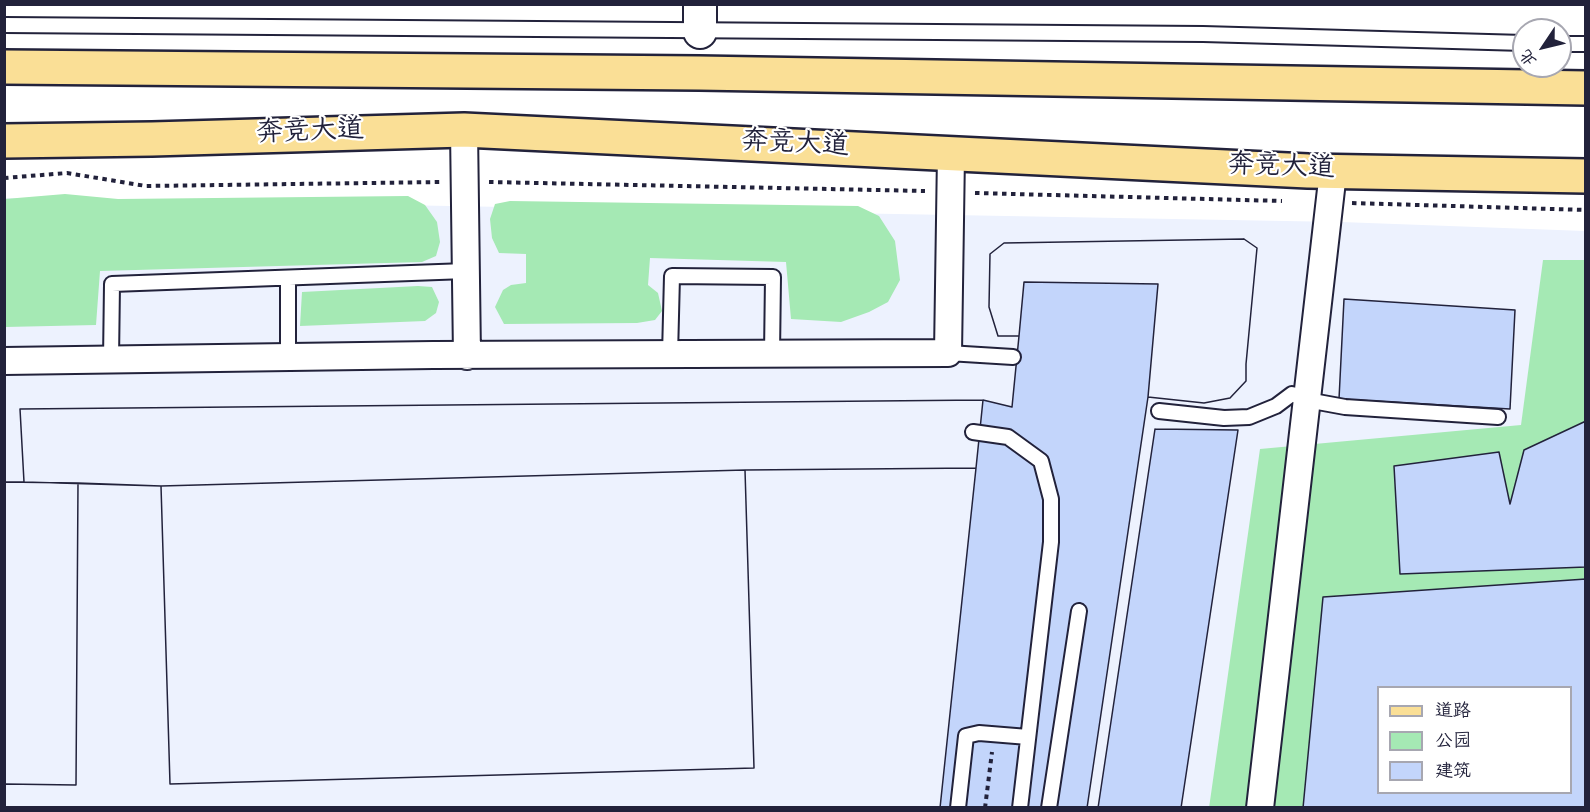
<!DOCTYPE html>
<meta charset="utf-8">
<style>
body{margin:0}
#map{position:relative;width:1590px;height:812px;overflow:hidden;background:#fff;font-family:"Indie Flower","LXGW WenKai TC",sans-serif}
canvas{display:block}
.frame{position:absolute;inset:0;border:6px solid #22223b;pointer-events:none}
.legend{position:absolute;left:1377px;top:686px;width:195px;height:108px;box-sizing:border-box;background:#fff;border:2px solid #a7a7b1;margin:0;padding:8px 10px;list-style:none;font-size:18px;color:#22223b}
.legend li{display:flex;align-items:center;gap:12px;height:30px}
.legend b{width:30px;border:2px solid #a7a7b1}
.north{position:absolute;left:1512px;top:18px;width:60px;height:60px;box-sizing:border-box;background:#fff;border:2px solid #a7a7b1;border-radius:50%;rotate:235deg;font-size:16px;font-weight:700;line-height:24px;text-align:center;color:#22223b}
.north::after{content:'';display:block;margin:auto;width:21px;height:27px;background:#22223b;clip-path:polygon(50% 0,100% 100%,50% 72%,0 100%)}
</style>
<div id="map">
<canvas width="1590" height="812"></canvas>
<div class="frame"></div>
<ul class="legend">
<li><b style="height:8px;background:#fadf96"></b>道路</li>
<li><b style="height:16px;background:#a5e9b4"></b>公园</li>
<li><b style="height:16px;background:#c3d5fb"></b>建筑</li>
</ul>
<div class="north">北</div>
</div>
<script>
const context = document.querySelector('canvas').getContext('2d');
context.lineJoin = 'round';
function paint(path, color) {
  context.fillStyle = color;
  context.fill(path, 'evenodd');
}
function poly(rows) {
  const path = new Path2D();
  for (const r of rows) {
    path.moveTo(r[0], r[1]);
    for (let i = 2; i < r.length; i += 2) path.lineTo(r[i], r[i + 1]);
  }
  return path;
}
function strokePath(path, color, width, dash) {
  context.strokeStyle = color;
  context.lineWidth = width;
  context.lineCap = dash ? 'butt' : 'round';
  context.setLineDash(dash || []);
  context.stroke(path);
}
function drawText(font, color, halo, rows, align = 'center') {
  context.font = font + ' "Indie Flower","LXGW WenKai TC",sans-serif';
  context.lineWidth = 4.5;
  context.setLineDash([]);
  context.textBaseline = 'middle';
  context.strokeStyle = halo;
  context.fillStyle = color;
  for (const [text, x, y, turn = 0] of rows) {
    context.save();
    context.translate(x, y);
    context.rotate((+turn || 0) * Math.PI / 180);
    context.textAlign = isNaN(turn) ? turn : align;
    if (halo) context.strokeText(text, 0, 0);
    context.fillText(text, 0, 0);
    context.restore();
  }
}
paint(poly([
 [5,198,1341,222,1585,231,1585,807,5,808],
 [1378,688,1570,688,1570,792,1378,792]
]), '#edf2fe');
paint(poly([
 [65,194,118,199,408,196,425,205,437,222,440,242,436,256,422,262,100,271,96,325,5,327,5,199],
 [510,201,858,206,879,216,895,241,900,280,888,302,869,312,841,322,791,319,786,262,650,258,648,285,658,293,662,311,655,320,637,323,504,324,495,307,503,290,511,285,526,283,526,254,499,253,492,238,490,219,495,204],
 [1543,260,1585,260,1585,807,1209,808,1260,449,1521,425],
 [1378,688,1570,688,1570,792,1378,792],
 [418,286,432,287,439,302,436,313,425,321,300,326,302,292]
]), '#a5e9b4');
const building = poly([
 [1244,239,1257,248,1246,364,1246,381,1230,398,1204,403,1148,397,1158,284,1024,282,1019,336,998,336,989,307,990,254,1004,243,1244,239],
 [1244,239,1257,248,1246,364,1246,381,1230,398,1204,403,1148,397,1087,808,4,808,4,482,24,482,20,409,983,400,1012,407,1019,336,998,336,989,307,990,254,1004,243,1244,239],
 [1344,299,1515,310,1510,409,1339,399,1344,299],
 [983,400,976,468,745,470,161,486,24,482,20,409,983,400],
 [1586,421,1586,567,1400,574,1394,466,1499,452,1510,504,1524,450,1586,421],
 [1155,429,1238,430,1181,808,1098,808,1155,429],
 [976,468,940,808,4,808,5,784,76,785,78,483,161,486,170,784,754,768,745,470,976,468],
 [745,470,754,768,170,784,161,486,745,470],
 [4,482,78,483,76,785,4,784,4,482],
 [1586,579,1586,808,1303,808,1323,597,1586,579],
 [1378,688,1570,688,1570,792,1378,792,1378,688]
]);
paint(building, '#c3d5fb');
strokePath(building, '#22223b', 1.5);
const service = poly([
 [4,25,1203,34,1524,43],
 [1560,44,1586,44],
 [288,278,288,357],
 [948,353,1013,357],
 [670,355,672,276,773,277,772,354],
 [111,360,112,284,466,271],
 [1159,411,1224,418,1249,417,1276,406,1292,394,1307,400,1345,407,1498,417],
 [973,432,1008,437,1041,461,1051,499,1051,542,1020,808],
 [958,808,966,736,979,733,1028,737],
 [1049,808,1079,611]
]);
const minor = poly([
 [464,130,467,356],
 [4,361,433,355,948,353,951,154],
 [1260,808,1333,172]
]);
const tertiary = poly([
 [700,32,700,4]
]);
const primary = poly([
 [4,67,699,73,1586,88],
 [4,141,152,139,464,130,1308,171,1586,176]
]);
strokePath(service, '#22223b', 18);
strokePath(minor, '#22223b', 30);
strokePath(tertiary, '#22223b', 36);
strokePath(primary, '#22223b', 38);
strokePath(poly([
 [4,178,67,173,146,186,442,182],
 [489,182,925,191],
 [975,193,1282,201],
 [1352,203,1586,210],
 [985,808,992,752]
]), '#22223b', 4, [4.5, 4.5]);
strokePath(service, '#fff', 14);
strokePath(minor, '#fff', 26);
strokePath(tertiary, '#fff', 32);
strokePath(primary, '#fadf96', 33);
drawText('27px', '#22223b', '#fff', [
 ["奔竞大道",310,134,-2],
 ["奔竞大道",795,146,3],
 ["奔竞大道",1281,169,2]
]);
</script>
